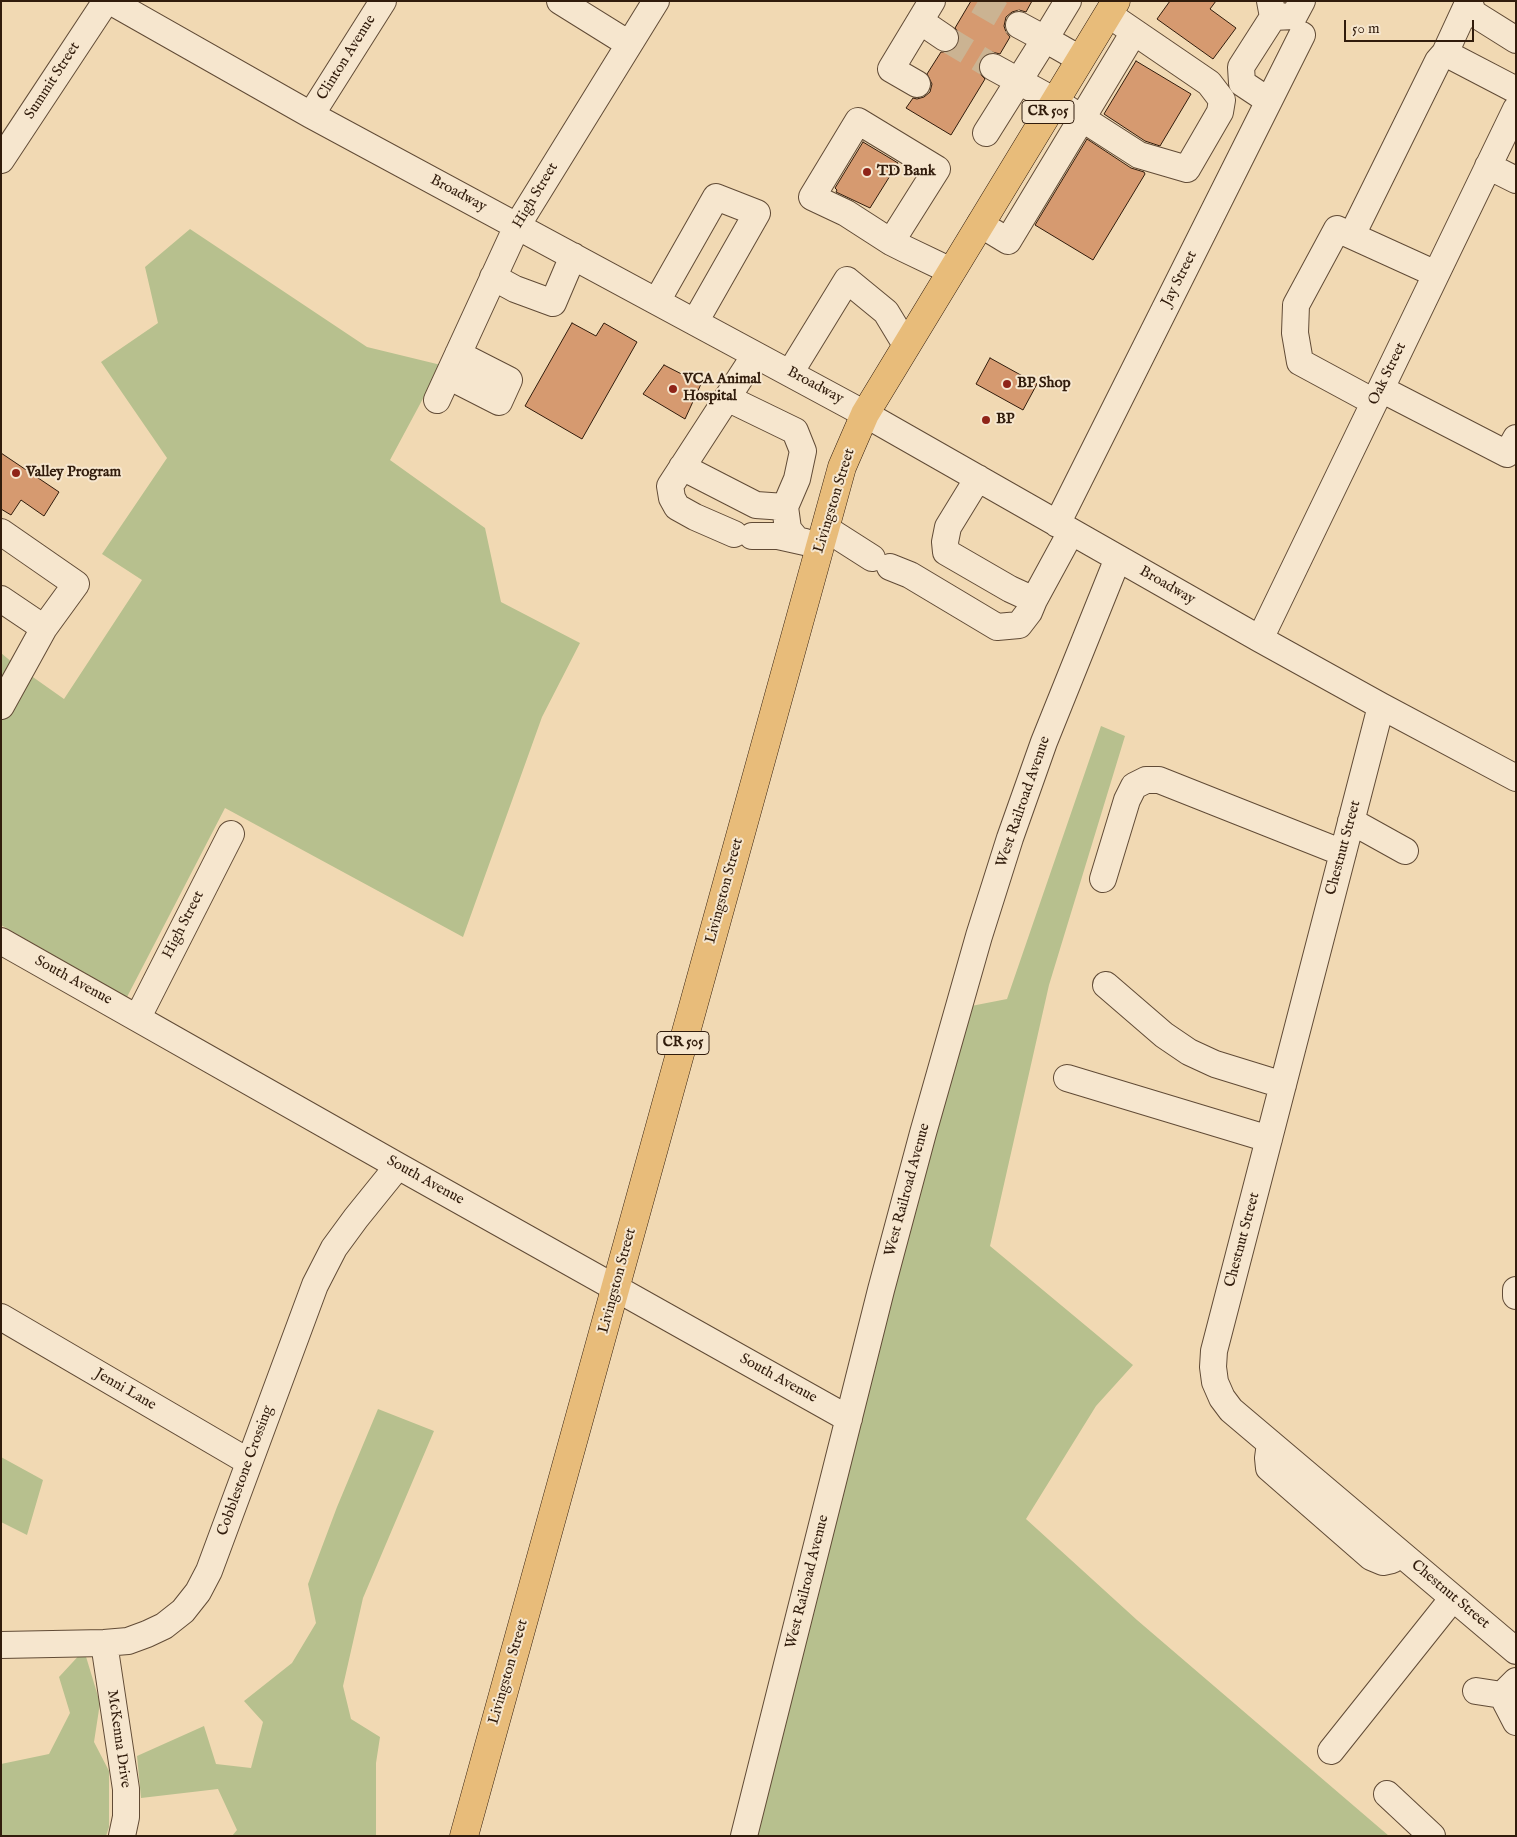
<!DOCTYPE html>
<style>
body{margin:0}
#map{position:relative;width:1517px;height:1837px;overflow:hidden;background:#f1d9b3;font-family:"IM FELL English",serif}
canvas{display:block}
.frame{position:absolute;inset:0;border:2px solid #311c0c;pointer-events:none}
.scale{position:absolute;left:1344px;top:20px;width:130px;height:22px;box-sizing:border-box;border:2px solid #311c0c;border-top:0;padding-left:6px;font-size:15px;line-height:18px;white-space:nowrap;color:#311c0c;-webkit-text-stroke:4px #f6e6ce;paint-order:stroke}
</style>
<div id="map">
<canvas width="1517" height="1837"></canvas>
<div class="frame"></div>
<div class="scale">50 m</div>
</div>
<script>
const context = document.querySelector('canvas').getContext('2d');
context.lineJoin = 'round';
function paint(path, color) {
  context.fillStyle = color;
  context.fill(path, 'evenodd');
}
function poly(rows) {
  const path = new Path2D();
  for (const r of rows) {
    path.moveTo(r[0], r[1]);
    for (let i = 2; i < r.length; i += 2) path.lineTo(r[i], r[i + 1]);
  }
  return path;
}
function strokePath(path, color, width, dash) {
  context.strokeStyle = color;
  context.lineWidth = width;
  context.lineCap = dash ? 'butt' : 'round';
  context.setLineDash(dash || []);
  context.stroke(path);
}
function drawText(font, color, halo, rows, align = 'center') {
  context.font = font + ' "IM FELL English",serif';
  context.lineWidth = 4;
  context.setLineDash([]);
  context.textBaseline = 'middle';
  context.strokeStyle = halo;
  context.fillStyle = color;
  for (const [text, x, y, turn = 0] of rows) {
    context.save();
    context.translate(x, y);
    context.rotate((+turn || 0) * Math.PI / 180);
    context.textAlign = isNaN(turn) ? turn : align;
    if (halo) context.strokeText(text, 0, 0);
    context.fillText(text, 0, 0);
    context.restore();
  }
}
paint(poly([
 [190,229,367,347,441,365,390,460,485,528,501,602,580,643,542,717,463,937,225,808,127,997,1,925,1,653,13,663,64,699,142,580,102,554,167,458,101,362,158,323,145,267],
 [1101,726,1125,736,1049,985,990,1246,1133,1365,1096,1406,1026,1519,1137,1620,1389,1836,740,1836,961,1008,1007,999],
 [378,1409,434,1431,363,1598,343,1686,351,1719,380,1737,376,1763,376,1836,232,1836,237,1830,218,1789,141,1798,137,1756,204,1726,216,1764,251,1768,263,1722,244,1701,292,1663,316,1623,308,1584,337,1507],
 [1,1457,43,1480,27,1535,1,1522],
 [84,1650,100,1703,94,1742,109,1771,109,1827,106,1836,1,1836,1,1764,49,1754,70,1713,59,1677]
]), '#b7c08e');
const building = poly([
 [971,1,1032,1,1026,12,1019,10,1012,12,1006,17,1004,26,1006,32,1010,37,1000,54,992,52,986,54,980,59,978,68,980,74,985,79,951,135,906,108,913,98,917,99,924,97,930,92,932,84,927,74,941,52,951,52,958,46,960,39,959,32,955,28,971,1],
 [1170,1,1216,1,1210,9,1236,28,1213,59,1157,19,1170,1],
 [1136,61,1191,94,1160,146,1145,141,1104,114,1136,61],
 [1087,139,1131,168,1144,172,1145,174,1093,260,1035,225,1087,139],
 [863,142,898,163,870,208,836,192,837,190,835,188,863,142],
 [572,323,596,336,604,323,637,342,582,439,525,406,572,323],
 [990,358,1037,384,1023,410,976,384,990,358],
 [664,365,701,384,685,419,643,394,664,365],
 [1,453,59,492,44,516,21,500,11,515,1,509,1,453]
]);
paint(building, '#d69a70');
strokePath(building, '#311c0c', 1);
strokePath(poly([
 [978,1,1019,25],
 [945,38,993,67]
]), '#cbb392', 26, [26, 13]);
const minor = poly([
 [110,1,311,115,865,414,1260,639,1381,706,1516,778],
 [560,1,629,44],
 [1068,1,1045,39,1080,59],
 [1270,1,1273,17,1294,16,1302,1],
 [1469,1,1473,13,1516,40],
 [920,21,945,38],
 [1445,53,1516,90],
 [993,67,1055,101,1139,155,1187,169,1220,112,1222,100,1209,83,1108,14],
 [917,84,891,69,932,1],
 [1269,101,1242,83,1241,67,1273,17],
 [311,115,383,1],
 [986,133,1045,39,1019,25],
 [1,160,106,1],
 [1488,166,1516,180],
 [980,224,1008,241,1134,32],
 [1352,235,1438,61,1445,53,1469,1],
 [891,242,937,169,858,121,812,197,846,213,891,242,905,249,951,271],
 [493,277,515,289,553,303,573,256],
 [657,301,716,197,757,213,695,322],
 [790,373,847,280,886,312,906,345],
 [448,376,499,402,509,380,458,354],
 [1381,389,1507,454,1516,438],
 [727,398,795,431,803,451,797,479,785,507,788,529,797,540],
 [437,400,517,226,656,1],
 [1374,402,1300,362,1295,333,1296,305,1337,229,1436,274],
 [682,467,756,505,785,507],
 [978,478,948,527,945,542,946,552,1010,589,1034,600,1071,532],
 [1057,524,1302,35],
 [825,528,872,558],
 [1,532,76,584,44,628,1,706],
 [734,534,695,517,677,507,672,498,670,486,755,355],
 [752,536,778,536,805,542],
 [890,567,910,575,997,627,1019,625,1029,612,1034,600],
 [1,599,44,628],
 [1260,639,1516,109],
 [1381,706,1214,1351,1213,1367,1215,1382,1222,1398,1231,1410,1516,1651],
 [1351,821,1405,851],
 [1103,879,1127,800,1134,786,1146,780,1159,780,1343,853],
 [1,941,398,1166,849,1419],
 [1106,985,1164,1035,1189,1052,1215,1064,1283,1085],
 [138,1017,231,834],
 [1067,1078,1269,1139],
 [1516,1290,1516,1296],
 [1,1317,249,1462],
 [1270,1443,1268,1458,1269,1468,1371,1557,1383,1562,1392,1560,1399,1553],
 [104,1643,126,1789,126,1817,122,1836],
 [1,1645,104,1643,128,1641,147,1634,164,1626,183,1611,198,1592,209,1571,315,1285,334,1248,356,1218,398,1166],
 [1516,1681,1502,1695,1516,1722],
 [1476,1691,1502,1695],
 [1331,1751,1453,1598],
 [1387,1794,1432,1836],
 [744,1836,881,1290,923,1133,979,936,1010,838,1044,742,1118,558]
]);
const major = poly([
 [464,1836,842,467,865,414,1116,1]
]);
strokePath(minor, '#614b36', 28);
strokePath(major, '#311c0c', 29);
strokePath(minor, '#f6e6ce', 26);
strokePath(major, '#e8bc7a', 28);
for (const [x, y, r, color] of [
 [867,172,5,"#8f2418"],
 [1007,384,5,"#8f2418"],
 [673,389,5,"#8f2418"],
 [986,420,5,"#8f2418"],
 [16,473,5,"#8f2418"]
]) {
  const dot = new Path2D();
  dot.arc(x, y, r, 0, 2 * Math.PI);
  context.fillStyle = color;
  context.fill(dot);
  strokePath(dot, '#f6e6ce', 2);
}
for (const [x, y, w] of [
 [1048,112,52],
 [683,1043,52]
]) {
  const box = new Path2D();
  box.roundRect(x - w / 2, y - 11.5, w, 23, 4);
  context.fillStyle = '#f6e6ce';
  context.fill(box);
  strokePath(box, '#311c0c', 1);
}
drawText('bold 14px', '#311c0c', null, [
 ["CR 505",1048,112],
 ["CR 505",683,1043]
]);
drawText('15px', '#311c0c', '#f6e6ce', [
 ["Clinton Avenue",347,58,-58],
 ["Summit Street",53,81,-57],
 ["Broadway",458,194,28],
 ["High Street",536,196,-59],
 ["Jay Street",1180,279,-63],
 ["Oak Street",1388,374,-64],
 ["Broadway",815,386,28],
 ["Livingston Street",835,501,-73],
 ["Broadway",1167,586,30],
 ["West Railroad Avenue",1024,802,-71],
 ["Chestnut Street",1344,848,-75],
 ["Livingston Street",725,891,-75],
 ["High Street",184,925,-63],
 ["South Avenue",73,981,29],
 ["South Avenue",425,1181,29],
 ["West Railroad Avenue",908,1190,-75],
 ["Chestnut Street",1243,1240,-75],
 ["Livingston Street",618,1281,-75],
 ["South Avenue",778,1379,29],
 ["Jenni Lane",125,1390,30],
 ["Cobblestone Crossing",246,1471,-70],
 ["West Railroad Avenue",808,1582,-76],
 ["Chestnut Street",1450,1595,40],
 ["Livingston Street",509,1672,-74],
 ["McKenna Drive",118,1739,82]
]);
drawText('bold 15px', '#311c0c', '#f6e6ce', [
 ["TD Bank",877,172],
 ["VCA Animal",683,380],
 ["Hospital",683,397],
 ["BP Shop",1017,384],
 ["BP",996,420],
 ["Valley Program",26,473]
], 'left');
</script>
